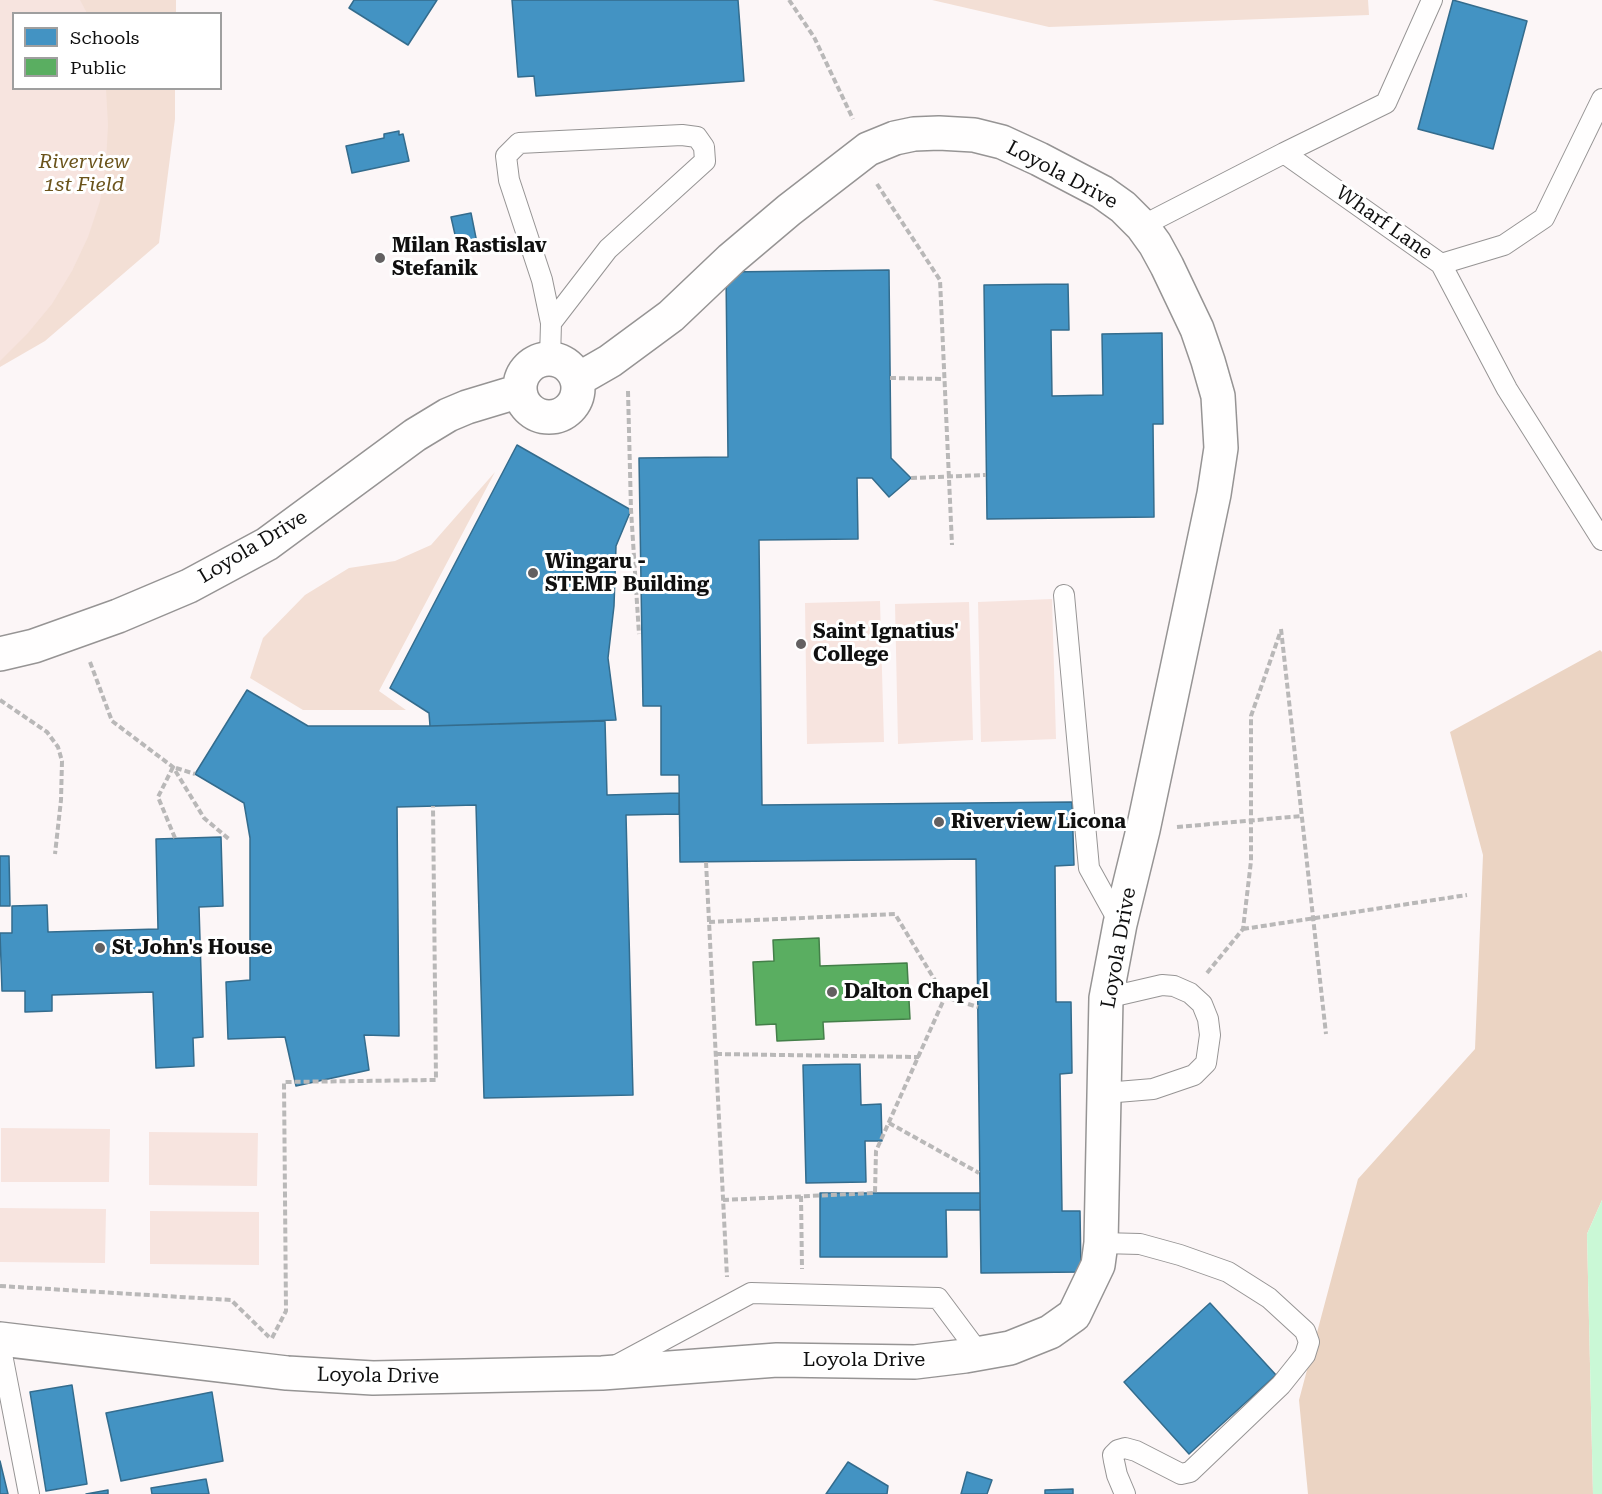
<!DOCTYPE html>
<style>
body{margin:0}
#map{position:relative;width:1602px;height:1494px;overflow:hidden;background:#fcf6f7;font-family:"Roboto Serif",serif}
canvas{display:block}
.legend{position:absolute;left:12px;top:12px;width:210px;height:78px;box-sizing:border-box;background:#fff;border:2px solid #9f9f9f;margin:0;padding:8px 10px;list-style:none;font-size:18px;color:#101010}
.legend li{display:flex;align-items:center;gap:12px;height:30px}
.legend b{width:30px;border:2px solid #9f9f9f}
</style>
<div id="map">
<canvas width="1602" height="1494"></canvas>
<ul class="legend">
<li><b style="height:16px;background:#4393c3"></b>Schools</li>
<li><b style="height:16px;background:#5aae61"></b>Public</li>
</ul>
</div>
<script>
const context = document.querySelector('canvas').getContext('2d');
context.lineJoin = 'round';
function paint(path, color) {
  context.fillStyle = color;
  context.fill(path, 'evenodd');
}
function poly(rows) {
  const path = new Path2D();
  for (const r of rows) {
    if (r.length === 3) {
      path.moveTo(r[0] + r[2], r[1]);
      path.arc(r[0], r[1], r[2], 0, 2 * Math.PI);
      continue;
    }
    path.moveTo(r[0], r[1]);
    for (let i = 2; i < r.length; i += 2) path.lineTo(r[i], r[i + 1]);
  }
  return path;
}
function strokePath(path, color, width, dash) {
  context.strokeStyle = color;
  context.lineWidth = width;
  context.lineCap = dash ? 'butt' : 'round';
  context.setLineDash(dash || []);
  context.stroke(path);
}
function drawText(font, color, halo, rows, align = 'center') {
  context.font = font + ' "Roboto Serif",serif';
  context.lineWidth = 6;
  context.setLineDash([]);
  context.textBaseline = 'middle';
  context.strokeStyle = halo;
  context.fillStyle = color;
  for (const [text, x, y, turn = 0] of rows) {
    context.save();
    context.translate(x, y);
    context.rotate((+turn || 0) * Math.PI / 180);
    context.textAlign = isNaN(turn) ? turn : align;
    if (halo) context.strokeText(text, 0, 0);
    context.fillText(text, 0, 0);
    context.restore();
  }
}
paint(poly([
 [0,0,176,0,176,13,14,14,14,88,175,89,175,119,159,243,45,341,0,367],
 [932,0,1368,0,1369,15,1049,27],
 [495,472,379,691,406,710,303,710,250,678,263,638,305,595,349,568,395,561,431,545]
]), '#f3dfd5');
paint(poly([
 [1600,650,1602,652,1602,1200,1587,1234,1593,1494,1308,1494,1299,1400,1358,1179,1475,1049,1483,855,1450,732]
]), '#ebd4c3');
paint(poly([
 [0,0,80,0,87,13,14,14,14,88,106,89,108,125,106,163,100,201,88,237,72,271,52,304,28,333,0,361],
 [1052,599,1056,739,981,742,978,602],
 [880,601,884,742,807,744,805,603],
 [969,602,973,740,898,744,895,604],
 [1,1128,110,1129,109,1182,1,1182],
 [149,1132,258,1133,257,1186,149,1185],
 [0,1208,106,1209,105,1263,0,1262],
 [150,1211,259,1212,259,1265,150,1264]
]), '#f7e4df');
paint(poly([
 [1602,1200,1602,1494,1593,1494,1587,1234]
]), '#caf8d6');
const schools = poly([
 [354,0,437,0,408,45,349,8,354,0],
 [512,0,738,0,744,81,536,96,534,76,518,77,512,0],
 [1453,0,1527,21,1493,149,1418,129,1453,0],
 [399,131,399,135,403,134,409,161,352,173,346,146,384,138,384,134,399,131],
 [471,213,477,243,466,241,462,243,458,248,451,217,471,213],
 [889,270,891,458,911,478,889,497,872,478,857,478,858,539,759,540,762,805,1072,802,1074,865,1055,866,1056,1002,1071,1002,1072,1073,1060,1074,1062,1211,1080,1211,1081,1272,981,1273,976,859,680,862,679,775,661,775,661,706,643,706,639,458,728,457,726,272,889,270],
 [1068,284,1069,330,1051,330,1052,396,1103,395,1102,334,1162,333,1163,424,1153,424,1154,517,987,519,984,285,1068,284],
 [517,445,631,510,616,546,614,606,608,658,616,720,430,726,429,713,390,688,517,445],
 [247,690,308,726,430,726,605,721,607,795,679,793,679,814,626,815,633,1095,484,1098,476,805,397,807,399,1036,364,1035,369,1070,296,1086,285,1037,228,1039,226,982,250,980,250,838,244,803,195,774,247,690],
 [221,837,223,906,199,907,203,1037,193,1038,194,1066,156,1068,153,992,52,995,52,1011,25,1012,25,991,2,991,0,933,12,933,12,906,47,905,48,932,158,929,156,839,221,837],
 [0,856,9,856,10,906,0,906,0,856],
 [860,1064,861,1105,881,1104,882,1141,865,1141,866,1182,806,1183,803,1065,860,1064],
 [820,1193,980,1193,980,1210,946,1210,947,1257,820,1257,820,1193],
 [1210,1303,1276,1375,1189,1454,1124,1382,1210,1303],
 [72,1385,87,1484,46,1491,30,1392,72,1385],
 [212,1392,223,1461,121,1481,106,1413,212,1392],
 [0,1461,8,1494,0,1494,0,1461],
 [848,1462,888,1486,887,1494,826,1494,848,1462],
 [967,1472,992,1480,987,1494,961,1494,967,1472],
 [206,1479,209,1494,152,1494,151,1488,206,1479],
 [1073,1489,1073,1494,1045,1494,1045,1490,1073,1489],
 [108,1490,108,1494,86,1494,108,1490]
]);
paint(schools, '#4393c3');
strokePath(schools, '#346c8d', 1.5);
const public = poly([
 [819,938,820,966,907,963,910,1019,823,1022,824,1039,777,1041,776,1024,756,1025,753,962,774,961,773,940,819,938]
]);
paint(public, '#5aae61');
strokePath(public, '#447f49', 1.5);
const lane = poly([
 [1284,153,1386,103,1432,0],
 [1142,226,1284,153,1441,264,1507,389,1602,540],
 [1441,264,1504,245,1544,218,1602,99],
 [550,359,551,323,542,280,509,180,506,156,519,143,682,135,697,137,704,147,705,161,608,249,551,323],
 [1064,595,1089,868,1120,924],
 [1105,1093,1153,1089,1194,1075,1206,1063,1210,1035,1208,1019,1202,1004,1190,993,1174,986,1162,985,1106,998],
 [1101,1243,1140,1244,1180,1255,1228,1272,1269,1298,1305,1331,1309,1342,1305,1355,1281,1385,1190,1472,1181,1474,1136,1451,1125,1448,1118,1450,1113,1455,1114,1461,1117,1475,1125,1494],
 [0,1344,29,1494],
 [615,1366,751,1293,938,1298,979,1353]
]);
const street = poly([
 [549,388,29],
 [0,654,34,646,118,616,189,586,267,544,415,435,448,415,467,407,520,391],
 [0,1339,287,1373,373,1378,602,1373,777,1360,915,1362,965,1356,1010,1348,1050,1332,1074,1315,1098,1265,1101,1243,1106,998,1120,924,1143,830,1214,494,1221,448,1218,396,1208,361,1197,329,1167,266,1155,244,1142,226,1123,207,1102,192,1039,159,1002,142,974,135,939,133,914,134,895,138,868,149,789,210,731,259,671,316,610,361,577,380]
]);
strokePath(lane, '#969494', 22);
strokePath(street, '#969494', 36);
strokePath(poly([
 [789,0,814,37,853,119],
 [877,184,940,280,952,545],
 [890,378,944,379],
 [628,391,631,510,639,634],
 [911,478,986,475],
 [1281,629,1326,1034],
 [90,662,112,721,173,767,204,818,230,840],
 [0,700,47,732,58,747,62,761,61,800,55,854],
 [1177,827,1302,816],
 [175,838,158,797,173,767,195,774],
 [706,862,727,1277],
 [709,922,895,914,945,997],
 [1243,929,1467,895],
 [1207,973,1243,929,1251,861,1251,716,1280,633],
 [716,1054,919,1057],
 [889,1123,979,1173],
 [801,1196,802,1269],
 [723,1200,875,1193,876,1151,945,997,978,1007],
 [0,1286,231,1300,269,1337],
 [272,1338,286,1311,284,1082,436,1080,433,806]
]), '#b9b8b8', 4, [6, 3]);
strokePath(lane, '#fffefe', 20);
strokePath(street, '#fffefe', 33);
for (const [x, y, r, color] of [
 [380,258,6,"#636061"],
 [533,573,6,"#636061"],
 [801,644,6,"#636061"],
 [939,822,6,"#636061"],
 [100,948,6,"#636061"],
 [832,992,6,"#636061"]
]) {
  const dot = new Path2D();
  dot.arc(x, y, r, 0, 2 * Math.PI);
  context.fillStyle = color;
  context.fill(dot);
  strokePath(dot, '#fff', 2);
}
drawText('italic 20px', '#6b541c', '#fff', [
 ["Riverview",84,162],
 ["1st Field",84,185]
]);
drawText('20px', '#101010', '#fff', [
 ["Loyola Drive",1062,175,28],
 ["Wharf Lane",1384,223,35],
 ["Loyola Drive",253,547,-31],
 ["Loyola Drive",1119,948,-80],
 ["Loyola Drive",864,1360],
 ["Loyola Drive",378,1376,1]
]);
drawText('bold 20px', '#101010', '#fff', [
 ["Milan Rastislav",392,246],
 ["Stefanik",392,269],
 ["Wingaru -",545,562],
 ["STEMP Building",545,585],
 ["Saint Ignatius'",813,632],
 ["College",813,655],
 ["Riverview Licona",951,822],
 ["St John's House",112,948],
 ["Dalton Chapel",844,992]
], 'left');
</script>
